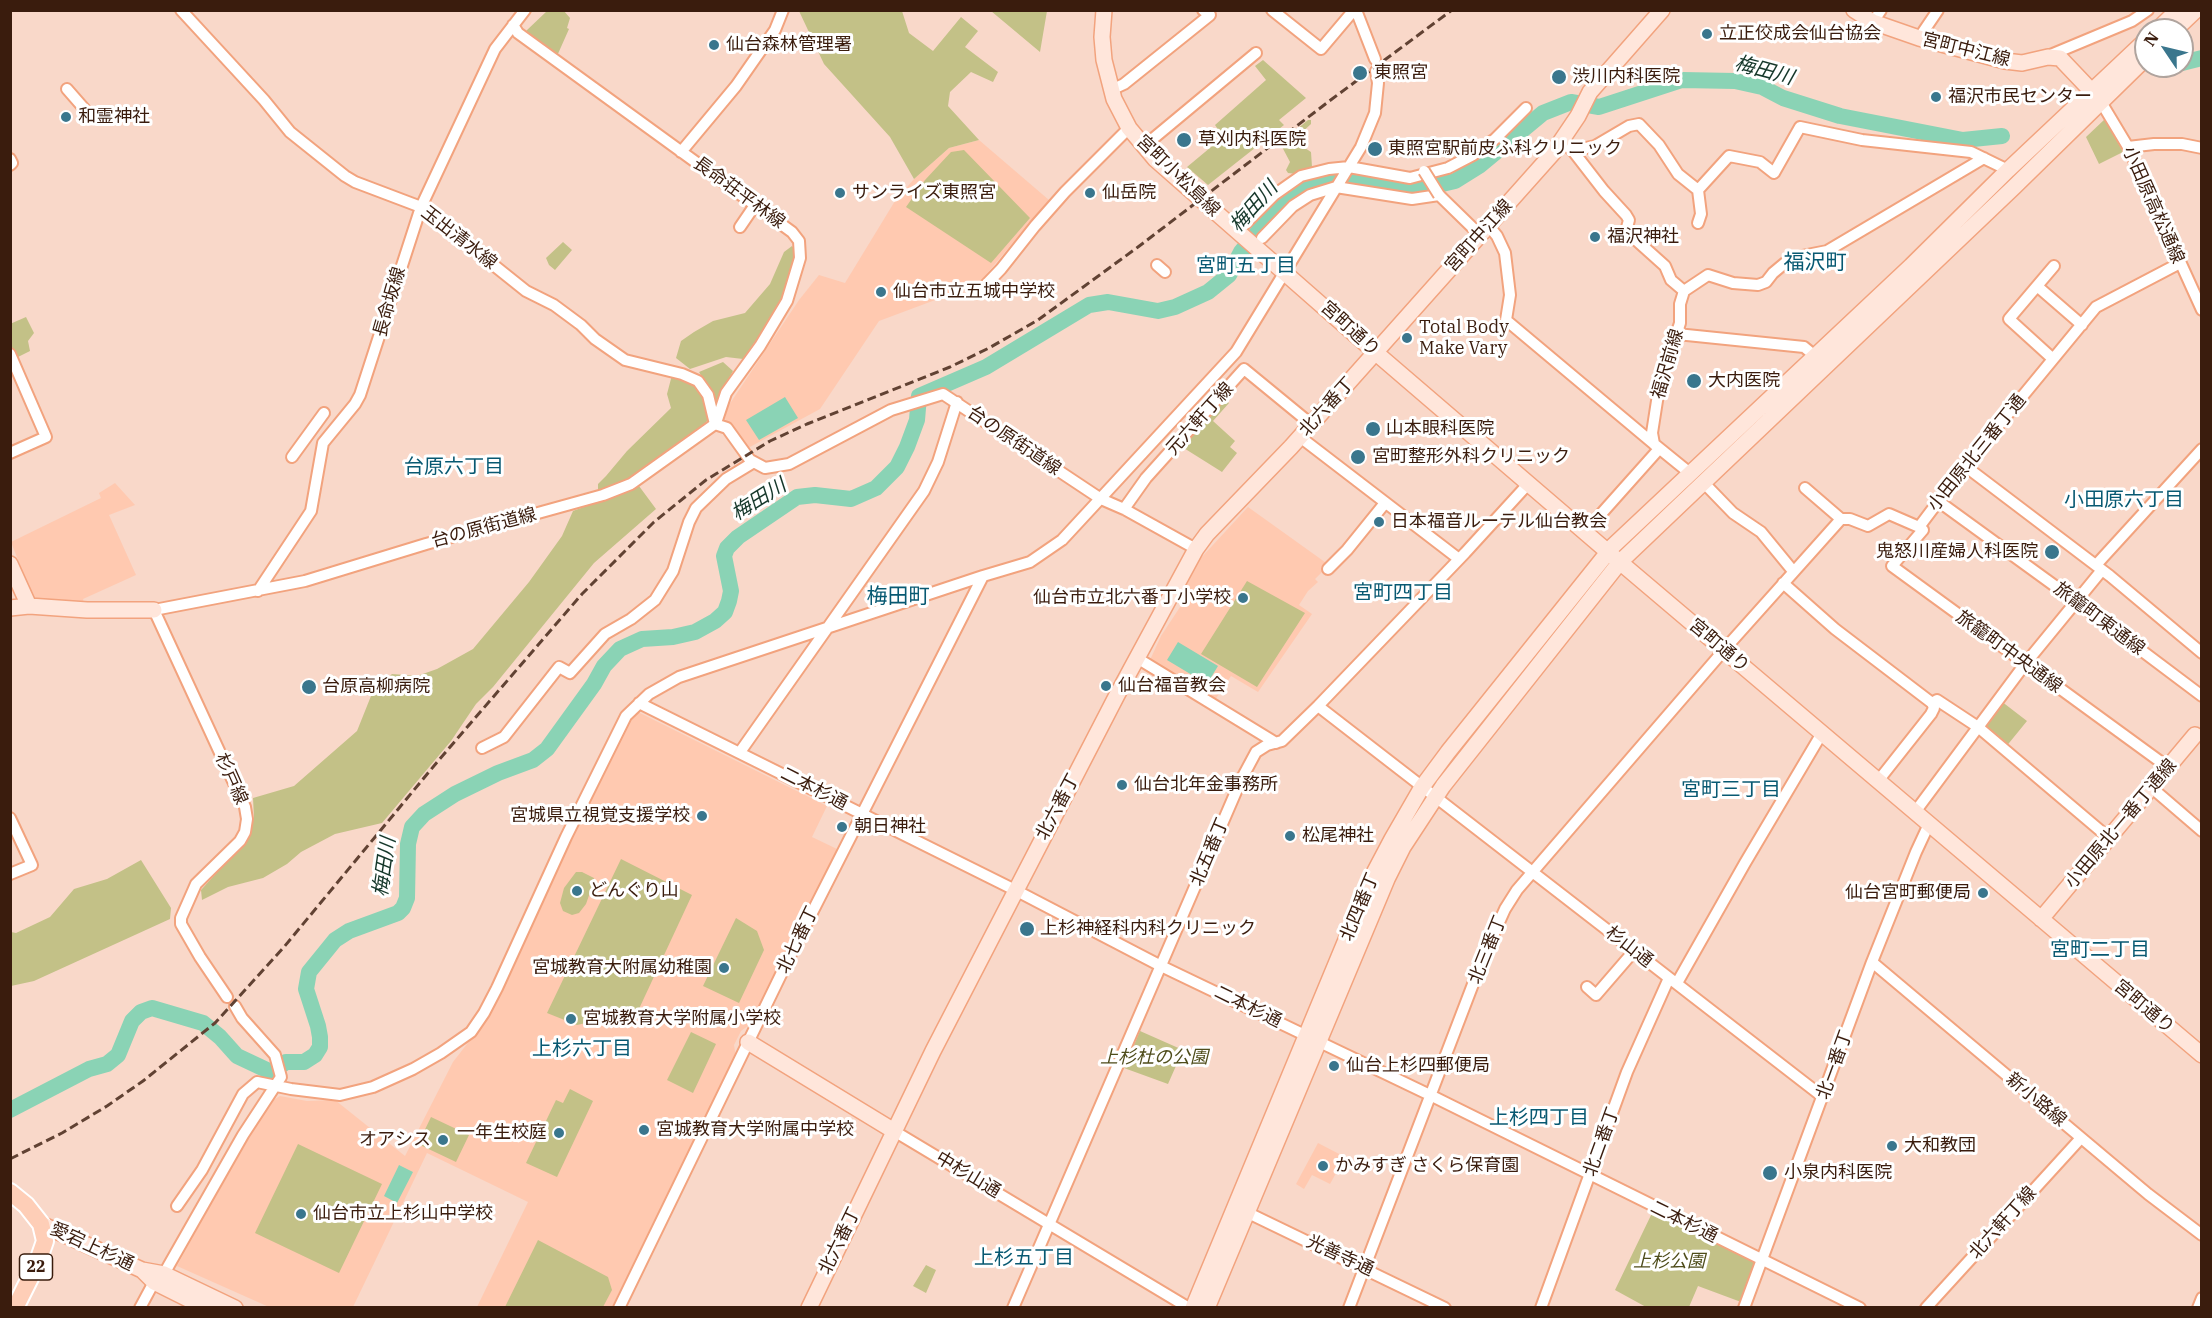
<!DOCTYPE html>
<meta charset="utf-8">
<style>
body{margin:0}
#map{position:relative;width:2212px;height:1318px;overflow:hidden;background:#f9d8c9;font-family:"IBM Plex Serif",serif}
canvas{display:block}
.frame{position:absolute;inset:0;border:12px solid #3a1c0d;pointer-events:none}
.north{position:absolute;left:2134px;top:18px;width:60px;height:60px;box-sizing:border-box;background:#fff;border:2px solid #b0a49e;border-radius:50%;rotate:305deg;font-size:16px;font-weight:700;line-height:24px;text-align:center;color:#3a1c0d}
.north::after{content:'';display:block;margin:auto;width:21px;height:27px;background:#3a768d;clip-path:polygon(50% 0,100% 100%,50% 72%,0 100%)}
</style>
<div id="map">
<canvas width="2212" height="1318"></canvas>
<div class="frame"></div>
<div class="north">N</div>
</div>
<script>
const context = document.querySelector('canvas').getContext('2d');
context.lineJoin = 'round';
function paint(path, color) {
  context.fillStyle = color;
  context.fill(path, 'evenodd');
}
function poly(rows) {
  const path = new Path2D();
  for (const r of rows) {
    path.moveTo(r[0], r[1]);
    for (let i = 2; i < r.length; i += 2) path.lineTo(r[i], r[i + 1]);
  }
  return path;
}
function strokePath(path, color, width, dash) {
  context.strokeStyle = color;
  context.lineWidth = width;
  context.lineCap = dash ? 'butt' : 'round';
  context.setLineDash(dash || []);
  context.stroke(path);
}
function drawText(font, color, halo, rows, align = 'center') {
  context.font = font + ' "IBM Plex Serif","Noto Sans JP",serif';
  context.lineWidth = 6;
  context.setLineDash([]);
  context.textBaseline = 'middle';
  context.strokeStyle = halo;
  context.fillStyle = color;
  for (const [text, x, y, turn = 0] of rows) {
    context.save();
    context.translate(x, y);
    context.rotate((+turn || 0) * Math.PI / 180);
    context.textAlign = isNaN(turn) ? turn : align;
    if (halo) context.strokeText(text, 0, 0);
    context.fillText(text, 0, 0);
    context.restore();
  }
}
paint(poly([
 [979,140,1049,200,978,284,879,321,820,409,748,448,725,419,727,408,799,300,819,275,845,283,895,201,914,179,949,148],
 [115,483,135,505,109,515,136,575,83,599,84,603,40,600,33,598,11,542,101,498,99,493],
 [1248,507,1329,565,1315,579,1318,582,1308,591,1299,605,1312,614,1258,692,1231,676,1215,700,1150,660,1161,636,1182,604,1183,591,1200,559],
 [636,711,827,806,812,837,837,849,752,1023,741,1031,734,1045,736,1057,612,1307,477,1307,528,1202,427,1153,353,1307,269,1307,177,1266,226,1176,270,1102,280,1096,307,1101,335,1100,405,1156,453,1062,481,1026,626,724],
 [1318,1143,1345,1157,1330,1184,1312,1175,1304,1189,1296,1184]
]), '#ffc9b0');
paint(poly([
 [547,11,564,11,570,18,567,28,569,29,557,56,531,37,526,31],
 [799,11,902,11,909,33,933,51,961,17,978,31,965,47,998,72,993,82,971,72,950,92,948,106,979,140,949,148,914,179,890,137,824,64],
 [991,11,1047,11,1040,52],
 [1263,60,1306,98,1279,120,1284,125,1208,185,1187,167,1223,137,1215,125,1266,80,1255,66],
 [2105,119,2123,152,2099,164,2086,137],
 [1308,120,1311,120,1311,124,1300,134,1296,142,1311,152,1312,167,1296,174,1288,173,1286,170,1290,162,1280,143],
 [964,150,1030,218,991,263,906,207,925,180,951,152],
 [563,242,572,250,555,270,549,265,546,258],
 [792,246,796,252,793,272,783,302,743,359,726,357,690,369,676,358,681,341,694,332,713,321,745,313,770,284,784,252],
 [26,317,34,333,28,341,30,351,16,358,11,345,10,324],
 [723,362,733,371,716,402,699,372],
 [672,375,691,381,702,391,710,416,704,426,632,477,598,491,598,484,606,476,627,451,671,408,667,394],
 [1222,397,1229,403,1213,421,1235,441,1230,447,1237,453,1222,472,1179,445],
 [639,486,656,509,594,563,493,687,476,704,451,741,382,823,335,834,301,852,287,864,263,878,228,887,202,900,201,890,246,840,254,818,253,798,294,786,357,731,373,691,392,674,417,676,437,669,473,649,529,582,562,536,573,511],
 [1247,581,1305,613,1257,687,1201,654],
 [2001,701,2027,721,2005,748,1981,728],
 [621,859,692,895,638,1011,577,1025,547,1013],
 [141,860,171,908,170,919,34,981,11,986,11,932,16,933,50,917,74,889,107,879],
 [576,872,582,872,594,878,593,884,586,904,579,913,572,915,563,911,560,903,564,888],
 [736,918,757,931,764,950,739,1003,703,986],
 [1140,1031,1183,1050,1168,1084,1124,1068],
 [691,1032,716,1044,693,1093,667,1080],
 [570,1089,593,1101,557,1177,526,1163,556,1100,563,1103],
 [431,1117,469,1135,456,1162,418,1144],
 [298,1144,382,1184,339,1273,255,1233],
 [1653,1211,1756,1260,1741,1302,1698,1286,1689,1307,1646,1307,1615,1290],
 [538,1240,608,1277,612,1290,603,1307,505,1307],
 [926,1265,936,1270,926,1293,913,1286]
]), '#c3c187');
paint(poly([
 [785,397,798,418,759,440,746,420],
 [1178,642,1218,666,1207,684,1167,660],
 [399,1165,413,1172,397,1203,384,1196]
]), '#8ad3b5');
strokePath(poly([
 [270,1077,271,1072]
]), '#8ad3b5', 3);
strokePath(poly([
 [2182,63,2202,58],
 [2165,69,2173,66],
 [10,1110,89,1069,107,1064,118,1055,132,1021,141,1012,152,1008,203,1023,220,1037,237,1056,271,1072,286,1062,304,1062,315,1055,320,1047,320,1037,318,1026,306,989,309,972,335,940,349,931,398,913,403,908,407,898,408,844,412,827,424,814,455,794,498,773,533,760,547,749,594,684,604,666,620,649,642,639,673,637,695,632,715,621,725,612,729,601,731,591,724,556,727,548,738,537,797,497,815,495,851,499,876,488,897,467,907,447,917,420,919,396,986,367,1089,305,1108,302,1158,311,1175,307,1208,292,1229,275,1241,252,1283,202,1300,187,1331,176,1363,177,1393,184,1425,188,1455,181,1479,166,1543,113,1571,102,1599,107,1682,80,1735,81,1762,87,1783,98,1840,116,1963,140,2002,136]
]), '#8ad3b5', 16);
const street = poly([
 [181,10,264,100,290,132,345,176,355,182,421,207,526,291,554,305,581,325,595,339,625,360,682,374,698,381,708,395,715,424],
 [1272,10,1321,49,1354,10],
 [1356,10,1375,59],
 [1873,22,1881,10],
 [513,25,518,33,792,232,799,241,800,258,787,301,760,346,726,393,716,423],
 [1919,38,1938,10],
 [2048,56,2132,21,2148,10],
 [67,89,88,113],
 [1111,90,1124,84,1210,15,1203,10],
 [2101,102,2128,147,2202,310],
 [1562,141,1573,151,1604,191,1626,215,1629,220,1626,231,1665,266,1671,280,1684,291,1680,304,1680,323,1659,388,1652,433,1654,444,1691,474],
 [1143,147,1256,53],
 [2128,147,2154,144,2182,144,2202,148],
 [1573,151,1595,146,1629,126,1639,124,1659,145,1678,174,1698,190,1701,214,1698,223],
 [681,152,736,86,775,30,783,10],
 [10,159,12,163,10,165],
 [1698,190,1729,156,1760,162,1774,173,1800,127,1862,140,1971,152,2008,170],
 [1439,195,1480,235],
 [1488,225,1497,236,1505,253,1510,295,1506,320,1654,444],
 [740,227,755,205],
 [1237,232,1274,195,1301,176,1329,169,1349,167,1410,178,1448,168,1473,155,1495,139,1526,108],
 [1262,238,1293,206,1310,195,1336,187,1412,199,1439,195],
 [1157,265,1165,272],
 [2037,286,2082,325],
 [1684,291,1708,275,1733,283,1758,285,1766,282,1773,273,1785,263,1802,256,1827,251,1984,158],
 [977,294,1001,269,1035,226,1065,192,1129,128],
 [1677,334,1804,347,1815,356],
 [10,354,46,437,10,453],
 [2053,359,2009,319,2054,266],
 [1300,437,1459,559],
 [292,457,324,413],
 [1965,466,2110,576,2202,653],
 [1703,482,1733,513,1761,532,1793,571],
 [1805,488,1841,519],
 [1938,501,2077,602,2202,696],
 [1124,509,1146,478,1244,369,1311,424],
 [1919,527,1923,530,1892,566,2169,768],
 [1919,527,1965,466,2096,307,2180,263],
 [1585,532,1659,449],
 [2096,565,2202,449],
 [1328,569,1347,550,1385,503],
 [1783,583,1835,629,1932,703,1934,708,1931,714,1878,781],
 [258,591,311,511,323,443,355,404,360,395,421,207,495,49,525,10],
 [1137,658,1276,743],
 [639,703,1015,890,1161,966,1432,1096,1860,1308],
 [1932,703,1937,700,1978,727,2109,838],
 [1318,706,1823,1097],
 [482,748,504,737,559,667,570,673,605,634,631,619,655,600,673,571,689,522,696,508,726,479,754,462],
 [740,752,924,491,938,462,957,402],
 [2152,788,2202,831],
 [1915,812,2025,664,2102,570],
 [10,818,32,865,10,874],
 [1872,962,2148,1194,2202,1235],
 [1677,983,1745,863,1822,733],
 [1587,987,1596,995,1634,951],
 [227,997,200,957,181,924,181,918,196,884,240,841,245,832,247,819,245,807,154,610,305,581,426,544,603,495,631,484,715,424,727,428,750,460,765,468,789,464,891,410,943,394,1101,499,1124,509,1196,549],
 [894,1131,1189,1308],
 [177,1206,202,1170,243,1094,257,1082,291,1089,340,1095,373,1087,413,1069,441,1053,471,1032,484,1013,497,988,566,837,626,716,649,694,679,677,983,576,1030,562,1062,540,1236,352,1361,147,1375,113,1378,83,1376,71],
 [1242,1210,1445,1308],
 [140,1308,154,1282,164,1274,169,1265,243,1135,281,1077,275,1055,242,1018,235,1006],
 [619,1308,789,958,983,576],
 [1013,1308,1241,780,1256,752,1267,745,1282,741,1318,706,1465,553,1529,483],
 [1349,1308,1483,958,1505,909,1517,890,1731,642,1841,519,1850,519,1868,526,1889,514,1919,527],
 [1541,1308,1627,1072,1669,978],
 [1744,1308,1872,962,1916,852,1929,824],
 [1926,1308,2081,1138],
 [2198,1308,2202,1298]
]);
const secondary = poly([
 [1104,10,1102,37,1104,60,1114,99,1129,128,1155,159,1375,352,1608,552,2202,1055],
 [1854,10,1873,22,1919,38,2005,61,2022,63,2048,57,2060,58,2099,99],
 [2157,30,2178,10],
 [2175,30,2196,10],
 [10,564,29,606],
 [10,608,29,606,87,610,154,610],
 [2041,919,2195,735],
 [748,1042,894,1131],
 [41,1224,142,1270,164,1274,235,1308],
 [142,1270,154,1282,206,1308],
 [809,1308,933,1051,1117,695,1196,549,1207,534,1291,447,1553,153,1578,116,1590,92,1662,10],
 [1193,1308,1373,875,1392,839,1422,787,1448,752,1613,546,1911,266,2008,170,2146,40],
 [1207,1308,1387,879,1403,847,1443,786,1620,562,2014,187,2146,58]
]);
const primary = poly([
 [10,1192,26,1205,41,1224,45,1241,37,1264,15,1308]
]);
strokePath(street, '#f2a37e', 14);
strokePath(secondary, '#f2a37e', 18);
strokePath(primary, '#fff', 20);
strokePath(street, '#fff', 10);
strokePath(secondary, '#ffe6db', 15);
strokePath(primary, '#feceb7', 16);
strokePath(poly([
 [10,1159,62,1133,107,1106,143,1081,215,1023,284,947,438,761,582,594,654,522,706,480,770,441,807,424,950,367,989,348,1038,320,1138,247,1332,99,1452,10]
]), '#614233', 3, [9, 4.5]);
const streetBridge = poly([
 [1424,171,1439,195]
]);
strokePath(streetBridge, '#f2a37e', 14, []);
strokePath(streetBridge, '#fff', 10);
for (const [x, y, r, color] of [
 [1707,34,6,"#3a768d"],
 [714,45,6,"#3a768d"],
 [1360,73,8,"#3a768d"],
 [1559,77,8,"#3a768d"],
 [1936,97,6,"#3a768d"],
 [66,117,6,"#3a768d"],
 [1184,140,8,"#3a768d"],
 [1375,149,8,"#3a768d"],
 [840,193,6,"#3a768d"],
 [1090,193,6,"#3a768d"],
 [1595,237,6,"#3a768d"],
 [881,292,6,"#3a768d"],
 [1407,338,6,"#3a768d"],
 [1694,381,8,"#3a768d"],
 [1373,429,8,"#3a768d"],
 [1358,457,8,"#3a768d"],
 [1379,522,6,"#3a768d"],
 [2052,552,8,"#3a768d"],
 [1243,598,6,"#3a768d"],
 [1106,686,6,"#3a768d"],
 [309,687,8,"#3a768d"],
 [1122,785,6,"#3a768d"],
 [702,816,6,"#3a768d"],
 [842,827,6,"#3a768d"],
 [1290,836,6,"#3a768d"],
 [577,891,6,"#3a768d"],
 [1983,893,6,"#3a768d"],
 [1027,929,8,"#3a768d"],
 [724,968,6,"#3a768d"],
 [571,1019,6,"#3a768d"],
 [1334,1066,6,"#3a768d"],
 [644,1130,6,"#3a768d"],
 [559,1133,6,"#3a768d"],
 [443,1140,6,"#3a768d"],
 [1892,1146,6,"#3a768d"],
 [1323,1166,6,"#3a768d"],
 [1770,1173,8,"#3a768d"],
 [301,1214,6,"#3a768d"]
]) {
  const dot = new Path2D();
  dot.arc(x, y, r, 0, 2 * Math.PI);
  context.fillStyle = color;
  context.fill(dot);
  strokePath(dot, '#fff', 2);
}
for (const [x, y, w] of [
 [36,1267,33]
]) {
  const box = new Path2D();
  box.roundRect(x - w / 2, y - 13, w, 26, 4.5);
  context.fillStyle = '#fff';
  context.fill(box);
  strokePath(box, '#3a1c0d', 1.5);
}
drawText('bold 16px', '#3a1c0d', null, [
 ["22",36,1267]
]);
drawText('18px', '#3a1c0d', '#fff', [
 ["立正佼成会仙台協会",1719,34],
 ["仙台森林管理署",726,45],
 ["東照宮",1374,73],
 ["渋川内科医院",1572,77],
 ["福沢市民センター",1948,97],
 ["和霊神社",78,117],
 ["草刈内科医院",1198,140],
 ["東照宮駅前皮ふ科クリニック",1388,149],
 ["サンライズ東照宮",852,193],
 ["仙岳院",1102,193],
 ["福沢神社",1607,237],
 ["仙台市立五城中学校",893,292],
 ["Total Body",1419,328],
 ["Make Vary",1419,349],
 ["大内医院",1708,381],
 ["山本眼科医院",1386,429],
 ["宮町整形外科クリニック",1372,457],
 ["日本福音ルーテル仙台教会",1391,522],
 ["鬼怒川産婦人科医院",2038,552,"right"],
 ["仙台市立北六番丁小学校",1231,598,"right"],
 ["仙台福音教会",1118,686],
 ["台原高柳病院",322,687],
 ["仙台北年金事務所",1134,785],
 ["宮城県立視覚支援学校",690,816,"right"],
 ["朝日神社",854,827],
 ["松尾神社",1302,836],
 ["どんぐり山",589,891],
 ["仙台宮町郵便局",1971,893,"right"],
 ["上杉神経科内科クリニック",1040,929],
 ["宮城教育大附属幼稚園",712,968,"right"],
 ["宮城教育大学附属小学校",583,1019],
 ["仙台上杉四郵便局",1346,1066],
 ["宮城教育大学附属中学校",656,1130],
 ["一年生校庭",547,1133,"right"],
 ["オアシス",431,1140,"right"],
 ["大和教団",1904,1146],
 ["かみすぎ さくら保育園",1335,1166],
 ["小泉内科医院",1784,1173],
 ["仙台市立上杉山中学校",313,1214]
], 'left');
drawText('18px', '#3a1c0d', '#fff', [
 ["宮町中江線",1966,50,14],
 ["宮町小松島線",1178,176,44],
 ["長命荘平林線",739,193,36],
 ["小田原高松通線",2153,205,66],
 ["宮町中江線",1479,236,-48],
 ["玉出清水線",459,238,38],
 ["長命坂線",390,302,-74],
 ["宮町通り",1350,329,42],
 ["福沢前線",1668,364,-74],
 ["北六番丁",1327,407,-48],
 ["元六軒丁線",1200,419,-48],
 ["台の原街道線",1014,441,34],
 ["小田原北三番丁通",1977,453,-51],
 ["台の原街道線",484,528,-15],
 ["旅籠町東通線",2099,619,37],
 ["宮町通り",1719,646,40],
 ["旅籠町中央通線",2009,652,36],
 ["杉戸線",231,779,66],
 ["二本杉通",814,789,27],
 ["北六番丁",1058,807,-62],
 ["小田原北一番丁通線",2121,824,-50],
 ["北五番丁",1210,852,-67],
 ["北四番丁",1360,907,-67],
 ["北七番丁",798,940,-64],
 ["杉山通",1629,947,38],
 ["北三番丁",1488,950,-68],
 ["二本杉通",1248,1007,26],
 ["宮町通り",2144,1007,40],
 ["北一番丁",1835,1065,-70],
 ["新小路線",2036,1100,40],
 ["北二番丁",1602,1142,-70],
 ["中杉山通",968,1175,31],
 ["二本杉通",1684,1222,26],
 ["北六軒丁線",2003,1223,-48],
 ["北六番丁",840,1241,-64],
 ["愛宕上杉通",92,1247,25],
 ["光善寺通",1340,1256,25]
]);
drawText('italic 18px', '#4f4d1b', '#fff', [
 ["上杉杜の公園",1154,1058],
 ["上杉公園",1669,1262]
]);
drawText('italic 20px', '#15372a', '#fff', [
 ["梅田川",1764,71,15],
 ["梅田川",1254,207,-48],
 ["梅田川",759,500,-32],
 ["梅田川",385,867,-82]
]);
drawText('20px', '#085972', '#fff', [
 ["宮町五丁目",1246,266],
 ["台原六丁目",454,467],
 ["小田原六丁目",2124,500],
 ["宮町四丁目",1403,593],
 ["宮町三丁目",1731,790],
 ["宮町二丁目",2100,950],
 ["上杉六丁目",582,1049],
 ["上杉四丁目",1539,1118],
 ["上杉五丁目",1024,1258]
]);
drawText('21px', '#085972', '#fff', [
 ["福沢町",1815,263],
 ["梅田町",898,597]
]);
</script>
